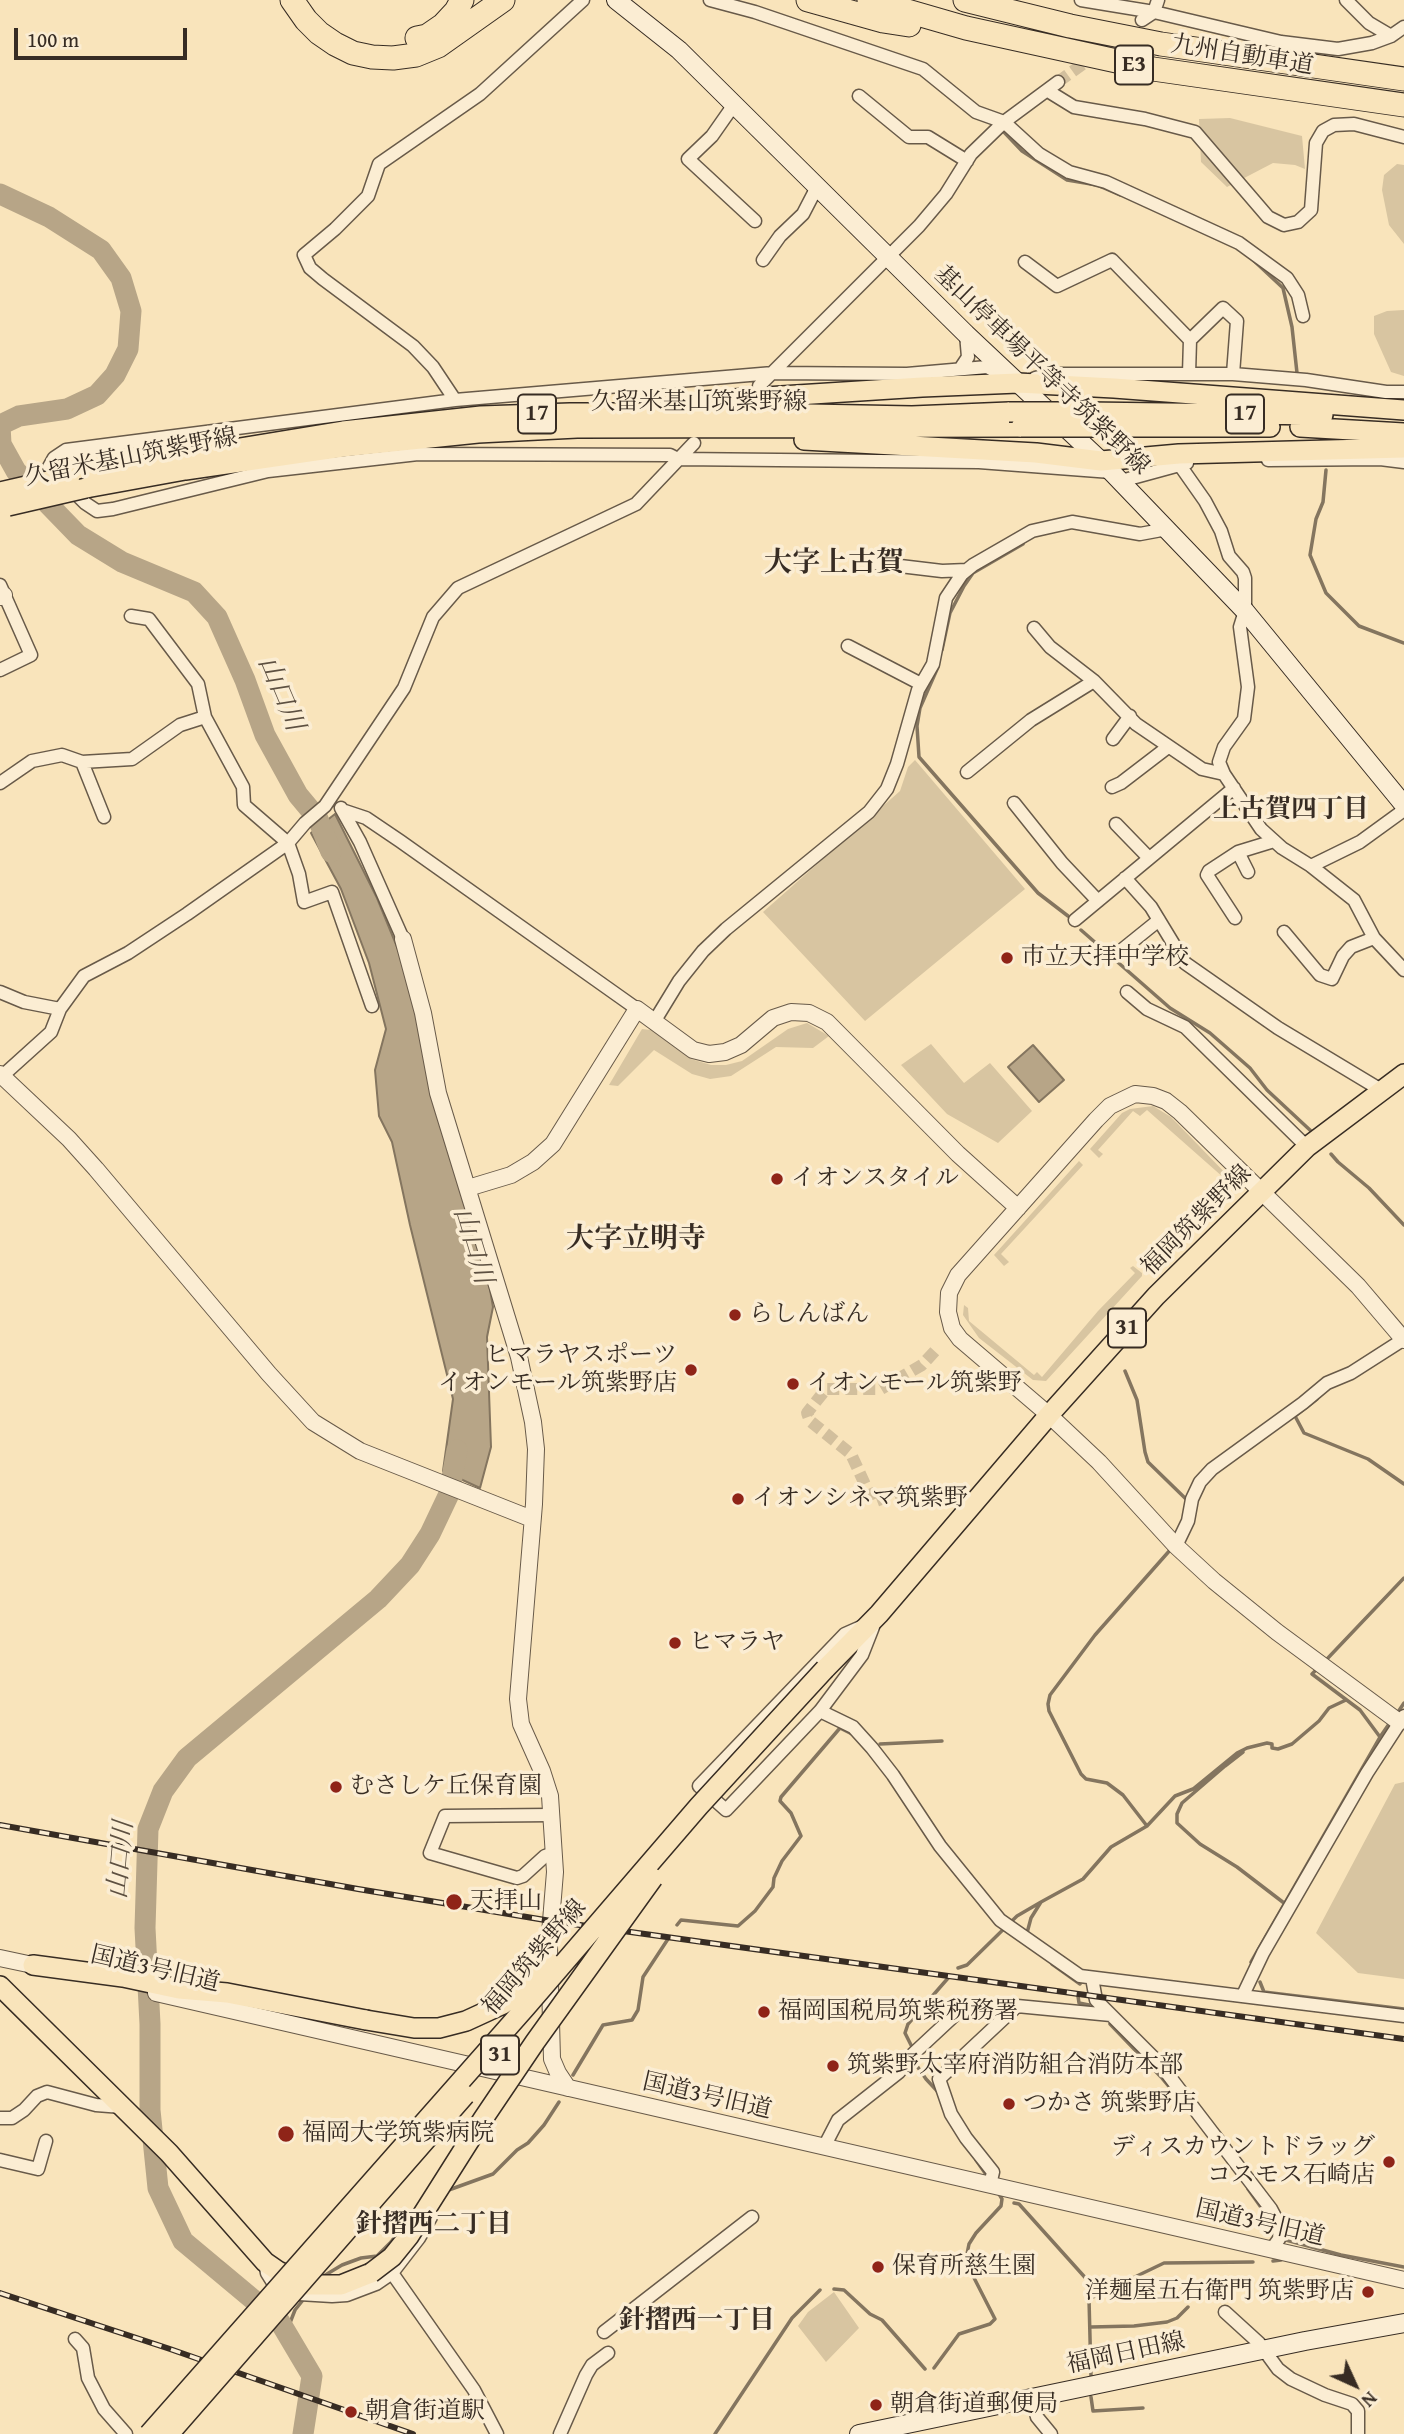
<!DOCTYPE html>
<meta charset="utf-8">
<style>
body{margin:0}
#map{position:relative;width:1404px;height:2434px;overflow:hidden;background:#f9e4bb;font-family:"Gentium Book Plus",serif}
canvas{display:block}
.north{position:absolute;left:1320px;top:2350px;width:70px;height:70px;-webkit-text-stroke:5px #fbedd3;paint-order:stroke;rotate:135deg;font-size:19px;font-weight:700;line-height:28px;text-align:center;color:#372c23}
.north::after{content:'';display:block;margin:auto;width:24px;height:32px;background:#372c23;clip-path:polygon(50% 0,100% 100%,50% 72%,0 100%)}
.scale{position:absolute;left:14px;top:28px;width:173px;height:32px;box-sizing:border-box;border:4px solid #372c23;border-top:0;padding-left:9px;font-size:21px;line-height:24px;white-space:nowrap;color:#372c23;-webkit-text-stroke:5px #fbedd3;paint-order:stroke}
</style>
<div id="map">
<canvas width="1404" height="2434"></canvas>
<div class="north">N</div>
<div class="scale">100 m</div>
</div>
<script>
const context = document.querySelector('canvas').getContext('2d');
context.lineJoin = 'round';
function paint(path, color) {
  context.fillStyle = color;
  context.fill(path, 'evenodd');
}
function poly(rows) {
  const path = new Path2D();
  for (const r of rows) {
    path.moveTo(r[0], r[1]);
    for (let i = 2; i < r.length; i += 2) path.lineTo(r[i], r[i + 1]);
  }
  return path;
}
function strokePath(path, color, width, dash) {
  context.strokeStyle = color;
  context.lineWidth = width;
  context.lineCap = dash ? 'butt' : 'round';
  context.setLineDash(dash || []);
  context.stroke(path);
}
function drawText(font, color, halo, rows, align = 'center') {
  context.font = font + ' "Gentium Book Plus","Noto Serif JP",serif';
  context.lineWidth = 7;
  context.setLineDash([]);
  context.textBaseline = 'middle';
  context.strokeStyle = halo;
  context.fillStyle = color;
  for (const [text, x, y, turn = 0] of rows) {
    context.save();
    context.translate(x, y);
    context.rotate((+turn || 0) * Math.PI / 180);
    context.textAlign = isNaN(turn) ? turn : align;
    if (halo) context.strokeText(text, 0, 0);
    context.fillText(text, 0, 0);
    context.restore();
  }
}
paint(poly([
 [1230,118,1302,136,1305,169,1295,165,1273,163,1227,187,1201,162,1199,119],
 [1397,164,1404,165,1404,244,1389,225,1382,190,1384,175],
 [1404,310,1404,376,1391,372,1374,334,1374,316,1387,311],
 [915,760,1025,889,865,1021,763,912,900,791,908,767],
 [807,1023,829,1036,813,1048,776,1047,731,1076,710,1079,692,1074,654,1050,618,1086,609,1085,642,1029,651,1030,691,1059,711,1065,726,1065,742,1061,788,1029],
 [931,1044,964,1083,990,1063,1032,1111,998,1143,947,1114,901,1065],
 [1153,1106,1171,1117,1231,1179,1229,1197,1155,1266,1150,1261,1224,1192,1218,1186,1224,1178,1147,1110,1140,1116,1133,1111,1098,1150,1103,1154,1099,1158,1090,1149,1122,1113,1130,1109],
 [1079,1161,1083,1165,1001,1254,1009,1262,1004,1266,994,1255],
 [1133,1266,1142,1273,1142,1276,1046,1381,1033,1380,979,1338,963,1315,964,1305,968,1308,969,1321,1034,1375,1037,1372,1042,1377,1098,1311,1135,1273,1130,1268],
 [1404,1782,1404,1979,1358,1973,1316,1933,1395,1784],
 [834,2292,859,2328,826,2362,798,2326,808,2312]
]), '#d8c5a1');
const water = poly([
 [335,814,377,898,404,964,485,1260,493,1307,487,1337,491,1447,480,1488,443,1471,453,1399,410,1225,392,1142,379,1116,375,1070,386,1029,369,963,341,889,311,833,335,814],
 [1033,1045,1064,1080,1039,1102,1008,1067,1033,1045]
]);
paint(water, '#b7a587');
strokePath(water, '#84755f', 2);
strokePath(poly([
 [1002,130,1022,151,1067,180,1097,185,1120,195],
 [1252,259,1283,288,1292,327,1297,373],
 [1326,470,1323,502,1316,519,1310,555,1326,593,1359,626,1404,643],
 [942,650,950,613,964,586,973,573,1023,544],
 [938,667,920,708,917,726,919,757,1038,893,1068,916],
 [1081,930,1170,1008,1210,1033,1250,1068,1267,1090,1311,1131],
 [1331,1154,1338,1162,1369,1188,1404,1225],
 [1125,1371,1137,1400,1145,1452,1148,1462,1187,1500],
 [1317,1399,1295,1416,1304,1433,1368,1459,1404,1484],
 [1327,1659,1404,1578],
 [1398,1712,1404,1703],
 [1380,1737,1389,1724],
 [880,1744,942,1741],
 [1243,1752,1225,1766,1182,1803,1177,1814,1177,1823,1200,1844,1237,1867,1284,1903],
 [1147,1826,1123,1795,1107,1783,1086,1779,1081,1774,1049,1711,1048,1704,1050,1695,1095,1635,1171,1549],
 [677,1925,681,1920,738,1926,755,1911,773,1887,774,1878,782,1861,801,1836,791,1813,780,1801,781,1797,840,1728,854,1735],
 [1027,1933,1031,1918,1041,1902,1083,1879,1111,1847,1147,1826,1175,1796,1193,1789,1237,1753,1247,1748,1267,1743,1272,1744,1272,1748,1278,1749,1292,1744,1319,1721,1329,1708,1346,1700],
 [1251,1962,1380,1737,1360,1710,1312,1674,1316,1670],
 [1052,1964,1080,1984],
 [958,1968,967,1965,1017,1916,1041,1902],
 [1260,1982,1264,1992,1404,2009],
 [1078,1996,1079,2003,1089,2005],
 [1110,2024,1161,2077,1180,2100],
 [913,2049,905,2033,908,2024,949,1977],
 [915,2056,917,2066,926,2079,939,2093],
 [573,2075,603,2025,632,2020,638,2010,643,1977,668,1939],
 [976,2160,985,2173],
 [1248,2189,1270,2220],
 [446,2191,493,2174,517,2150,528,2143,544,2125,559,2102],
 [1014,2203,1019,2204,1099,2293],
 [1286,2240,1341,2255,1404,2267],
 [1273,2261,1281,2260],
 [322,2277,342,2265,361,2258,377,2256,391,2242,416,2208],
 [834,2289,844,2290,870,2314,882,2320,925,2369],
 [1091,2327,1134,2326,1167,2322,1177,2318,1188,2307],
 [286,2333,295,2310,303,2300],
 [934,2368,959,2334,990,2324,995,2319,970,2270,967,2254,969,2244,976,2233,1001,2206,1002,2199,999,2194],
 [1091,2376,1089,2299,1164,2263,1253,2262],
 [1091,2397,1093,2411,1143,2408],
 [715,2434,792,2318,820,2290]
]), '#84755f', 3.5);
strokePath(poly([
 [0,194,49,217,101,250,121,278,131,311,128,349,115,375,97,395,67,409,19,416,0,425,1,444,16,471,78,535,122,562,194,592,217,617,245,680,265,735,298,795,318,819,331,852],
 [303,2434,312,2376,280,2322,183,2241,158,2188,150,2110,150,2024,145,1928,148,1829,163,1791,187,1758,378,1599,410,1565,430,1534,449,1494,457,1450]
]), '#b7a587', 21);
strokePath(poly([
 [1058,82,1094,56],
 [905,1490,873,1502,851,1454,810,1421,807,1413,826,1389,881,1389,922,1365,935,1351]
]), '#d2bf9d', 12, [12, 6]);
const minor = poly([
 [710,0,755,12,923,69,976,112,1004,122,1039,154,1069,172,1106,182,1239,243,1287,278,1298,295,1303,316],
 [1081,0,1154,12,1281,42,1338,49,1372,43,1391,36,1404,27],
 [1346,0,1369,23,1391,36],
 [1142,20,1154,12,1158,0],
 [1048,91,1074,107,1145,119,1195,132,1268,217,1284,225,1298,222,1311,210,1316,143,1323,131,1334,125,1354,124,1404,137],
 [859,96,909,137,928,137,967,161],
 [733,106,712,136,688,159,755,221],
 [763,260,780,236,803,214,817,187],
 [1025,262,1057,286,1112,260,1190,340,1189,374],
 [1190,340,1223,308,1237,321,1233,374],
 [960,369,968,357,966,334],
 [1002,375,987,367,907,374,773,373,455,400,66,450,54,458,49,467,85,503,97,511,113,509,268,471,418,454,670,455,678,459,979,462,1111,472],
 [1035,378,1051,374,1233,374,1306,380,1386,392,1404,392],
 [759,386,919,226,946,194,971,154,1004,122,1058,82],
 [455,400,433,367,413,346,323,279,310,268,304,255,335,229,368,196,379,164,480,94,583,0],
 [1268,460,1380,459,1404,462],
 [1179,464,1205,501,1221,531,1229,556,1243,572,1245,578,1245,611,1240,627,1248,687,1244,719,1224,747,1219,762,1224,774,1261,829,1282,848,1311,866,1354,900,1374,938,1404,970],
 [1121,481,1187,463],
 [875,563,942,571,967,570],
 [0,585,31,655,0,670],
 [131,616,149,619,198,684,205,717,243,787,244,805,288,843,299,874,304,902,332,892,372,1006],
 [1034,628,1050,647,1094,681,1136,724,1202,769,1224,774],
 [848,646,921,684],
 [1113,739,1130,716],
 [82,762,104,817],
 [967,772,1031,720,1094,681],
 [0,783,32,761,62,755,82,762,132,759,180,725,205,717],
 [1112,787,1121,783,1168,747],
 [1014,803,1062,863,1098,901],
 [341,808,360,842,403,939],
 [342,810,366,818,400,841,637,1009],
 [1116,824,1149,858],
 [1311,866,1360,842,1404,810],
 [1248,872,1238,852,1274,841],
 [1125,878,1151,907,1185,963,1278,1028,1381,1090],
 [1235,918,1207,875,1209,871,1238,852],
 [1075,920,1234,788],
 [1284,932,1320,975,1332,979,1343,956,1351,947,1374,938],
 [1123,949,1159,920],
 [0,992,24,1002,60,1009],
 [1127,992,1147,1009,1185,1027,1307,1147],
 [654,1022,679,981,703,951,726,929,869,812,887,789,897,764,918,690,933,664,946,598,962,574,973,565,1032,531,1072,522,1140,534,1167,529],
 [0,1078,51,1032,60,1009,84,976,128,953,187,914,288,843,305,823,325,806,404,688,433,617,458,588,636,504,694,443],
 [1176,1546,1188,1521,1192,1499,1200,1482,1212,1469,1303,1403,1327,1383,1351,1373,1404,1339],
 [863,1626,845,1634,699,1786,726,1810,820,1711,862,1655,873,1627],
 [820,1711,853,1727,872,1748,893,1775,940,1846,1000,1920,1080,1976,1404,2016],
 [551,1815,445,1816,430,1853,517,1878,523,1876,545,1856,554,1853],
 [1092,1978,1096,2000,1160,2064,1271,2209,1280,2226,1279,2239,1271,2250],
 [1243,1995,1263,1953,1367,1773,1404,1716],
 [0,2118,12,2118,24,2110,37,2096,47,2092,96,2105,122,2107],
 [824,2147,838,2120,899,2072,913,2054,957,2013],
 [0,2160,38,2169,46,2141],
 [990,2185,993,2172,966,2138,951,2114,939,2079,1017,2006,1111,2015],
 [265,2263,267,2273,272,2281,299,2294,332,2296,347,2295,376,2284,392,2273,419,2238,431,2217],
 [392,2273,474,2390,497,2434],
 [1225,2312,1259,2343,1278,2369,1291,2379,1325,2395,1352,2404,1358,2411,1358,2434],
 [604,2332,752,2217],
 [75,2339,83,2348,88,2378,104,2409,126,2434],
 [1033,2399,1037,2417,1051,2434],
 [560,2434,586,2375,592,2365,608,2353]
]);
const tertiary = poly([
 [0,597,4,595],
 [403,939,423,1013,438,1093,519,1357,533,1422,536,1449,534,1504,518,1699,521,1724,542,1771,550,1796,555,1872,549,1946,552,2059,558,2073,568,2088],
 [0,1074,69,1139,96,1169,269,1374,313,1422,360,1451,532,1519],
 [468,1188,511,1175,533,1162,553,1144,637,1009,693,1050,709,1054,725,1052,741,1045,773,1018,791,1012,809,1013,827,1022,958,1154,1018,1208],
 [1399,1722,1277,1632,1214,1581,1176,1546,1099,1462,1049,1415,960,1339,952,1328,948,1312,949,1293,958,1275,1096,1120,1110,1106,1135,1094,1153,1096,1166,1101,1180,1112,1358,1286,1404,1340],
 [0,1958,42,1967],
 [156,1993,1404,2280]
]);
const secondary = poly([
 [616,0,679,50,966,334,1101,461,1245,611,1404,805],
 [859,2434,1305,2341,1404,2323]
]);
const primary = poly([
 [703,401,922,387,1018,383,1114,388,1404,410],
 [1086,412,1323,415],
 [1100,427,1270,427],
 [1300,427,1404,433],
 [804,440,1036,453,1101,461,1179,454,1404,448],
 [70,476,343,431,481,416,570,413,757,413,912,416,1009,412],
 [86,488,185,470,343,447,478,433,577,428,1021,427],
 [825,1669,879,1614,1049,1415,1156,1296,1307,1147,1404,1074],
 [33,1965,123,1977,179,1989,227,1993,366,2020],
 [0,1986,169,2153,265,2262,278,2271,308,2285,341,2285,371,2273]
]);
const motorway = poly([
 [292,0,306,20,319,33,335,44,353,53,372,57,393,58,416,55,438,46,503,0],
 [808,0,883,21,909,25],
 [869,0,966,28,1153,69,1404,105],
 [965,0,1070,26,1161,44,1404,79],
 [417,38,427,36,443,25,456,11,462,0]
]);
strokePath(minor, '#685a49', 15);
strokePath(tertiary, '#685a49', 18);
strokePath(secondary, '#372c23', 20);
strokePath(primary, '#372c23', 22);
strokePath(motorway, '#372c23', 25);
strokePath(minor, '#fbedd3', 12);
strokePath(tertiary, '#fbedd3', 16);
strokePath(secondary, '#fbedd3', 18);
strokePath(primary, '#f9e4bb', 19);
strokePath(motorway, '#f9e4bb', 23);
const rail = poly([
 [0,1825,358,1889,551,1921,1404,2039],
 [0,2293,170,2349,413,2434]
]);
strokePath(rail, '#372c23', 6);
strokePath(rail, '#fbedd3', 3.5, [10]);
const primaryBridge = poly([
 [1009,412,1086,412],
 [1021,427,1100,427],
 [0,492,70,476],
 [8,506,86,488],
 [366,2020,414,2028,439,2028,466,2021,503,2004,550,1963],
 [371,2273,392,2257,409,2236,483,2119,535,2042,653,1878],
 [149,2434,526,2007,699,1806,825,1669],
 [169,2434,465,2095]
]);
strokePath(primaryBridge, '#372c23', 22, []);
strokePath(primaryBridge, '#f9e4bb', 19);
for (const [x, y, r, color] of [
 [1007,958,7,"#8f2418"],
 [777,1179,7,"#8f2418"],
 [735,1315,7,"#8f2418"],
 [691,1370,7,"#8f2418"],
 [793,1384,7,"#8f2418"],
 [738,1499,7,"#8f2418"],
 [675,1643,7,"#8f2418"],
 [336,1787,7,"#8f2418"],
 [454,1902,9,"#8f2418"],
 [764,2012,7,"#8f2418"],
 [833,2066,7,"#8f2418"],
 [1009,2104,7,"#8f2418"],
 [286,2134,9,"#8f2418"],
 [1389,2162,7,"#8f2418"],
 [878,2267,7,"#8f2418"],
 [1368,2292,7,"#8f2418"],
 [876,2405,7,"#8f2418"],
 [351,2412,7,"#8f2418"]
]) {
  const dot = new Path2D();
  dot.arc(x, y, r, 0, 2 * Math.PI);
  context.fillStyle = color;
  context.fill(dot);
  strokePath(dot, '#fbedd3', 2.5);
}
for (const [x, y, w] of [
 [1134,65,38],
 [537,414,38],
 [1245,414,38],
 [1127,1328,38],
 [500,2055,38]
]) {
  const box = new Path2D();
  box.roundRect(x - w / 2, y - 19.5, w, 39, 5);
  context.fillStyle = '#fbedd3';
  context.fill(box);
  strokePath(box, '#372c23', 2);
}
drawText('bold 23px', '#372c23', null, [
 ["E3",1134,65],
 ["17",537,414],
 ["17",1245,414],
 ["31",1127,1328],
 ["31",500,2055]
]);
drawText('24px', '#372c23', '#fbedd3', [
 ["九州自動車道",1242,56,9],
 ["基山停車場平等寺筑紫野線",1041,371,44],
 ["久留米基山筑紫野線",699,403],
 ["久留米基山筑紫野線",131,458,-11],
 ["福岡筑紫野線",1197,1221,-45],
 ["福岡筑紫野線",535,1958,-49],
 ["国道3号旧道",155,1970,13],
 ["国道3号旧道",707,2097,13],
 ["国道3号旧道",1260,2224,13],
 ["福岡日田線",1126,2354,-12]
]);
drawText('24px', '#372c23', '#fbedd3', [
 ["市立天拝中学校",1021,958],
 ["イオンスタイル",791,1179],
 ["らしんばん",749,1315],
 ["ヒマラヤスポーツ",677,1356,"right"],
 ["イオンモール筑紫野店",677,1384,"right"],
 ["イオンモール筑紫野",807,1384],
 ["イオンシネマ筑紫野",752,1499],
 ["ヒマラヤ",689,1643],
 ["むさしケ丘保育園",350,1787],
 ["天拝山",470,1902],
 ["福岡国税局筑紫税務署",778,2012],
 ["筑紫野太宰府消防組合消防本部",847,2066],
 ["つかさ 筑紫野店",1023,2104],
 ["福岡大学筑紫病院",302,2134],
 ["ディスカウントドラッグ",1375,2148,"right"],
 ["コスモス石崎店",1375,2176,"right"],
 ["保育所慈生園",892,2267],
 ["洋麺屋五右衛門 筑紫野店",1354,2292,"right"],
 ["朝倉街道郵便局",890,2405],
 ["朝倉街道駅",365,2412]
], 'left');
drawText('italic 26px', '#5d5041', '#fbedd3', [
 ["山口川",280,694,67],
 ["山口川",472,1246,73],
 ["山口川",122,1860,-85]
]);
drawText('bold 26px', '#372c23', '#fbedd3', [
 ["上古賀四丁目",1291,810],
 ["針摺西二丁目",434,2225],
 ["針摺西一丁目",697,2321]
]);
drawText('bold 28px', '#372c23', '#fbedd3', [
 ["大字上古賀",834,564],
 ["大字立明寺",636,1240]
]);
</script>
